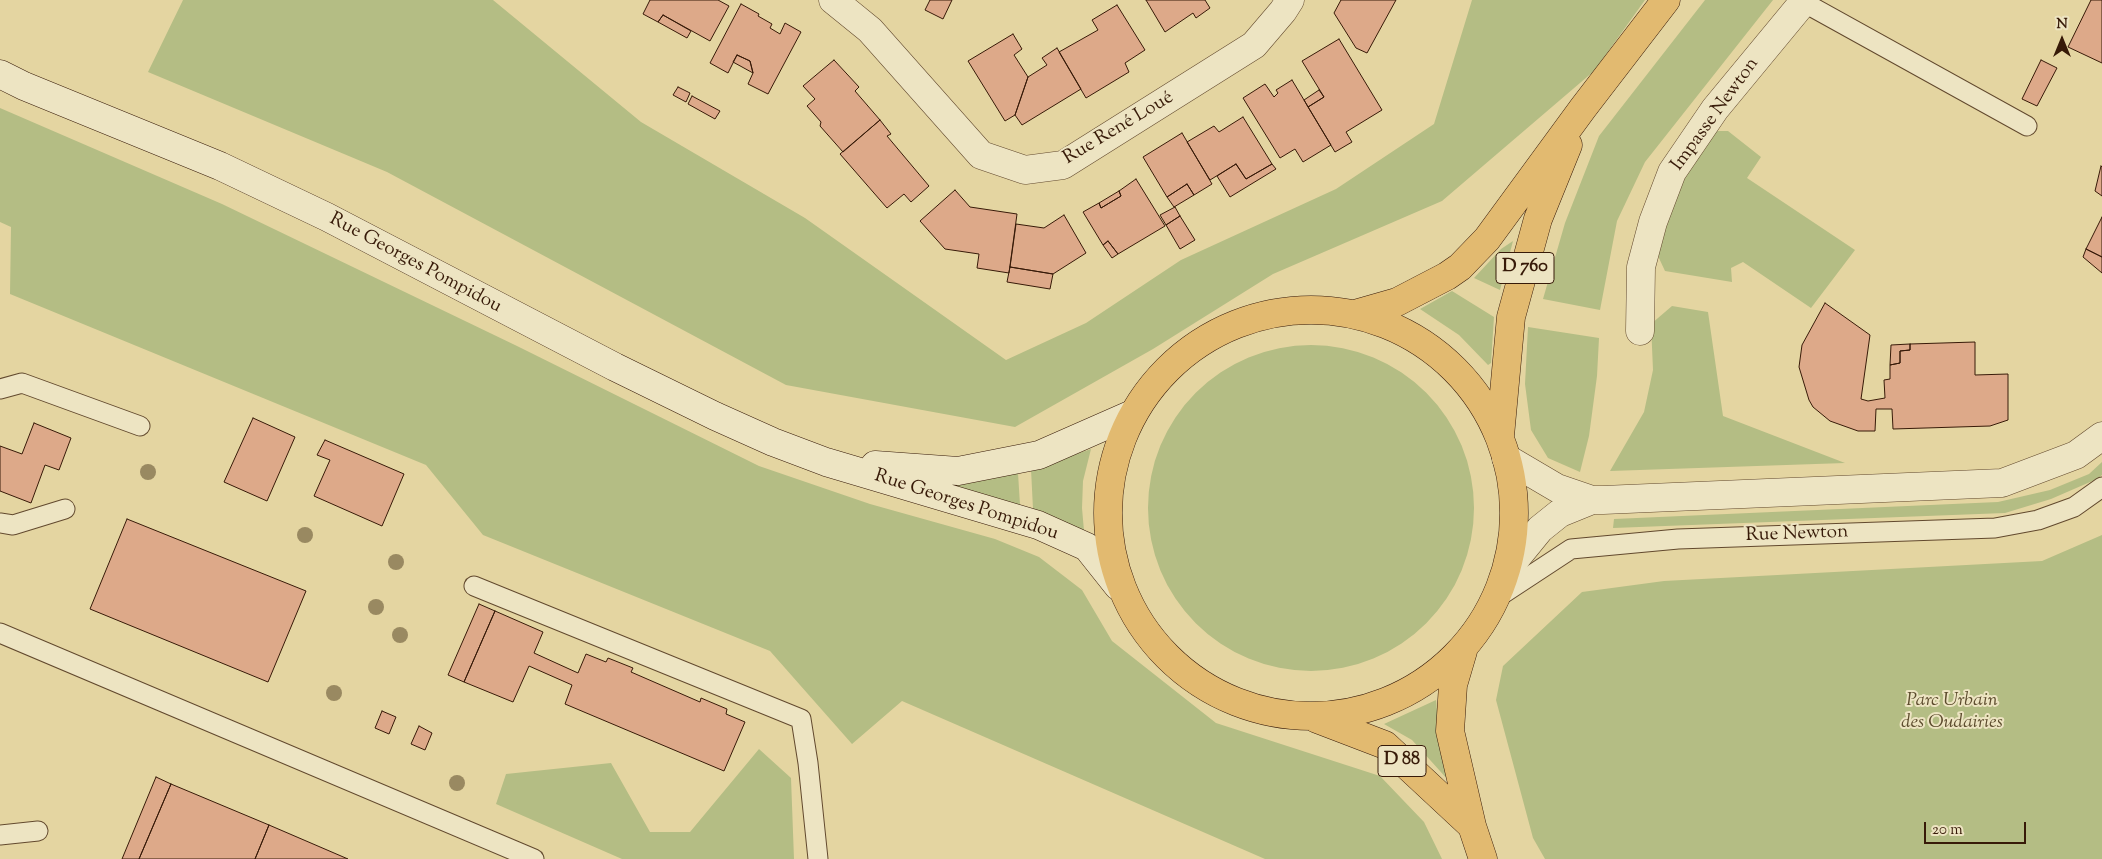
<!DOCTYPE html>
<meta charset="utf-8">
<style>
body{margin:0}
#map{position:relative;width:2102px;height:859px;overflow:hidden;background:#e4d5a1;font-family:"Sorts Mill Goudy",serif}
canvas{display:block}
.north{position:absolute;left:2037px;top:15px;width:50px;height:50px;-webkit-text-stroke:4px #ede4c2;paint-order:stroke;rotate:0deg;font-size:14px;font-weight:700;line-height:20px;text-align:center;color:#371a08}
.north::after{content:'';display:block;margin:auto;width:18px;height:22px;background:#371a08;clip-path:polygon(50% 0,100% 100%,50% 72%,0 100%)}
.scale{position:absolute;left:1924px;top:822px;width:102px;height:22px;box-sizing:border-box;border:2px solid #371a08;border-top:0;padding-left:6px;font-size:15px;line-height:18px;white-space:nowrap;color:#371a08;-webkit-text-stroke:4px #ede4c2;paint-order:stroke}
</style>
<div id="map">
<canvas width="2102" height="859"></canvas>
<div class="north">N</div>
<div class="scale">20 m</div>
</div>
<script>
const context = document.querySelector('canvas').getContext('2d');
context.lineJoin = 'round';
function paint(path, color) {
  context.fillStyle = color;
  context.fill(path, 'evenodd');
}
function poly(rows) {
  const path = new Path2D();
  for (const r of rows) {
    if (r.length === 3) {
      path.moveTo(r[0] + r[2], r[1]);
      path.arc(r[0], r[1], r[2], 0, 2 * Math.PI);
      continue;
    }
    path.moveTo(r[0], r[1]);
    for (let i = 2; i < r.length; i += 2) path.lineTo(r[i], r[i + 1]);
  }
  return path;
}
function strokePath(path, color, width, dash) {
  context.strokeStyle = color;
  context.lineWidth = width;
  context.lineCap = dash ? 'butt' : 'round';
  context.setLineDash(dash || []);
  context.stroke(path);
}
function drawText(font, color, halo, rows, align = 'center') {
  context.font = font + ' "Sorts Mill Goudy",serif';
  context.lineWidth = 4;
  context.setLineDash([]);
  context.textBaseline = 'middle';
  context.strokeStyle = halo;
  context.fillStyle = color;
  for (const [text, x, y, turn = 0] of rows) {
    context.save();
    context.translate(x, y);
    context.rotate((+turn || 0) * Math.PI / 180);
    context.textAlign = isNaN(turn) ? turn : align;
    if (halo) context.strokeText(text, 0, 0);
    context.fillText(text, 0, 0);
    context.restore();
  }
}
paint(poly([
 [183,0,493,0,641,122,805,218,1006,360,1086,323,1181,260,1336,189,1434,124,1472,0,1645,0,1594,71,1442,201,1273,274,1153,349,1015,427,786,385,387,172,148,72],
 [1705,0,1773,0,1645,162,1617,221,1600,310,1543,299,1565,223,1599,136],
 [0,108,222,204,517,346,759,466,870,504,995,539,1039,557,1082,590,1112,641,1216,723,1380,776,1424,822,1442,859,1265,859,902,701,852,744,770,651,483,535,426,465,10,294,11,227,0,222],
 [1714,131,1728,131,1761,157,1747,178,1855,250,1811,308,1743,262,1731,268,1732,282,1665,271,1658,256,1671,208,1682,177],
 [1513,241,1500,290,1474,278,1501,249],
 [1452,291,1494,317,1491,363,1488,365,1459,335,1420,309],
 [1672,306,1708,312,1723,416,1845,463,1610,471,1644,412,1653,370,1651,324],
 [1528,327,1599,338,1597,376,1589,436,1580,472,1548,458,1531,430,1525,384],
 [1311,508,163],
 [1091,449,1083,481,1082,508,1084,531,1033,509,1031,469],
 [2102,462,2102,475,2097,479,2051,499,2005,513,1613,528,1614,519,1998,502,2050,490,2089,474],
 [1018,473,1020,505,952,487,952,479],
 [2102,535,2102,859,1545,859,1533,838,1496,700,1503,666,1582,592,1664,581,2042,561],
 [1436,700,1439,730,1449,781,1412,740,1384,724],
 [759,749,791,778,794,859,622,859,496,804,506,774,611,763,650,832,690,832]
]), '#b4bd84');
const building = poly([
 [650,0,718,0,729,6,710,41,663,15,658,22,643,14,650,0],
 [930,0,952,0,943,19,925,10,930,0],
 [1146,0,1205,0,1210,8,1196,18,1193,13,1165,32,1146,0],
 [1341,0,1396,0,1367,53,1356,48,1334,13,1341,0],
 [2091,0,2102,0,2102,63,2068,47,2091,0],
 [741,4,759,14,758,16,772,24,770,28,780,34,785,23,801,32,768,94,748,84,753,73,750,61,737,55,728,73,710,63,741,4],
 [1117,5,1145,50,1125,63,1129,72,1086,98,1059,52,1098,30,1092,20,1117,5],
 [663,15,691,31,687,38,658,22,663,15],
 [1013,34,1022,49,1014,55,1028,77,1015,115,1005,121,968,61,1013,34],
 [1339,39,1382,110,1346,132,1352,142,1335,152,1308,107,1324,97,1302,61,1339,39],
 [1057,48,1081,89,1022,125,1015,115,1028,77,1047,65,1042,58,1057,48],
 [737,55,750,61,753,73,733,62,737,55],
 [834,60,859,87,855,91,880,120,843,152,820,126,821,122,807,106,815,99,803,86,834,60],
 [2041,60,2057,68,2037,106,2022,99,2041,60],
 [1292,80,1331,145,1303,162,1295,149,1280,158,1243,98,1265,84,1274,97,1278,93,1276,90,1292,80],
 [678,87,690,93,686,102,673,95,678,87],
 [1319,90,1324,97,1308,107,1304,100,1319,90],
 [692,96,720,111,715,119,688,104,692,96],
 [1243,117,1272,164,1246,179,1236,164,1210,180,1187,142,1214,126,1219,132,1243,117],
 [880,120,891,134,887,136,929,186,911,202,904,194,887,208,840,154,880,120],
 [1182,133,1212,184,1194,195,1187,184,1167,197,1143,157,1182,133],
 [1236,164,1246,179,1272,164,1276,169,1230,197,1217,176,1236,164],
 [2101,166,2102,167,2102,196,2095,191,2101,166],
 [1136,179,1165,226,1118,254,1108,241,1103,245,1083,212,1099,203,1101,208,1121,196,1119,191,1136,179],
 [1187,184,1194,195,1174,207,1167,197,1187,184],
 [955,190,970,207,1017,214,1009,273,977,268,979,254,945,249,920,221,955,190],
 [1119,191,1121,196,1101,208,1099,203,1119,191],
 [1175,207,1180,216,1166,225,1160,215,1175,207],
 [1064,215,1086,253,1053,274,1010,267,1016,224,1044,228,1064,215],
 [1180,216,1195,240,1180,249,1166,225,1180,216],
 [2102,217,2102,257,2086,249,2102,217],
 [1108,241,1118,254,1112,258,1103,245,1108,241],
 [2086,249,2102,257,2102,273,2083,257,2086,249],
 [1010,267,1053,274,1050,289,1007,282,1010,267],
 [1825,303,1870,335,1861,399,1868,401,1885,398,1884,380,1890,379,1890,365,1900,363,1900,351,1910,350,1910,344,1975,342,1975,375,2008,374,2008,420,1990,426,1893,429,1892,409,1876,409,1875,431,1858,431,1830,421,1813,407,1809,400,1799,367,1802,345,1825,303],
 [1910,344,1910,350,1900,351,1900,363,1890,365,1891,345,1910,344],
 [253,418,295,437,267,501,224,482,253,418],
 [34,423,71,438,59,470,45,465,31,503,0,491,0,446,22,454,34,423],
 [325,440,404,474,382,526,314,496,330,460,317,455,325,440],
 [127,519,306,591,268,682,90,609,127,519],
 [479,604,495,611,464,682,448,675,479,604],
 [495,611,543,632,534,653,578,673,586,654,606,662,608,658,633,668,631,672,700,702,701,698,727,709,726,714,745,722,724,771,565,704,572,685,529,666,513,702,464,682,495,611],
 [382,711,396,717,389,734,375,728,382,711],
 [419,726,432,733,425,750,411,744,419,726],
 [156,777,171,784,139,859,122,859,156,777],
 [171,784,269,825,255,859,139,859,171,784],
 [269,825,348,859,255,859,269,825]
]);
paint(building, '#dda989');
strokePath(building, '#371a08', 1);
const service = poly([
 [1803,2,2027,126],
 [0,389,22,383,140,426],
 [0,523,13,525,65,509],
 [474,586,801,719,808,763,818,859],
 [1498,597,1571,549,1678,539,1995,528,2038,520,2074,507,2102,487],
 [0,633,534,859],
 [0,835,38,831]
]);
const minor = poly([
 [833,0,870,30,981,155,1025,170,1063,165,1254,45,1283,11,1290,0],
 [1640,331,1641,267,1653,222,1672,172,1715,109,1805,0],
 [1506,458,1557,488,1592,500,1603,500,2002,483,2076,455,2102,436],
 [1509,567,1540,529,1560,513,1592,500]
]);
const secondary = poly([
 [0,74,24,86,220,166,327,217,615,367,715,416,773,442,826,462,1038,525,1087,547,1118,586],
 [875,465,958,471,1039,455,1130,415]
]);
const primary = poly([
 [1311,513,203],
 [1355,314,1397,302,1447,276,1460,267,1487,239,1583,108,1666,0],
 [1500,436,1511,317,1538,219,1568,145],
 [1463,651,1453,685,1450,731,1472,826,1483,859],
 [1317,719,1385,745,1472,826]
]);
strokePath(service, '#62492e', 21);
strokePath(minor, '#62492e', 29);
strokePath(secondary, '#371a08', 29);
strokePath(primary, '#371a08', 29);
strokePath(service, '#ede4c2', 19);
strokePath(minor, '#ede4c2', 28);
strokePath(secondary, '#ede4c2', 28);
strokePath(primary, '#e2ba70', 28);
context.fillStyle = '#998961';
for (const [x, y] of [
 [148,472],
 [305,535],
 [396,562],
 [376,607],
 [400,635],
 [334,693],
 [457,783]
]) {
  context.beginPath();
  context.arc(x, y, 8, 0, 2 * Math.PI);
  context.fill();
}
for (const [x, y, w] of [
 [1525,268,58],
 [1402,761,48]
]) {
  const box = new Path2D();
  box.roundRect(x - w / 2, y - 15.5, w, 31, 4);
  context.fillStyle = '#ede4c2';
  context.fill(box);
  strokePath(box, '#371a08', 1);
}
drawText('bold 18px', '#371a08', null, [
 ["D 760",1525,268],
 ["D 88",1402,761]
]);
drawText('19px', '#371a08', '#ede4c2', [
 ["Impasse Newton",1716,115,-54],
 ["Rue René Loué",1119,129,-31],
 ["Rue Georges Pompidou",415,264,28],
 ["Rue Georges Pompidou",966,506,18],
 ["Rue Newton",1797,535,-2]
]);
drawText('italic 19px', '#5c4b2d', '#ede4c2', [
 ["Parc Urbain",1952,702],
 ["des Oudairies",1952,724]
]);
</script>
